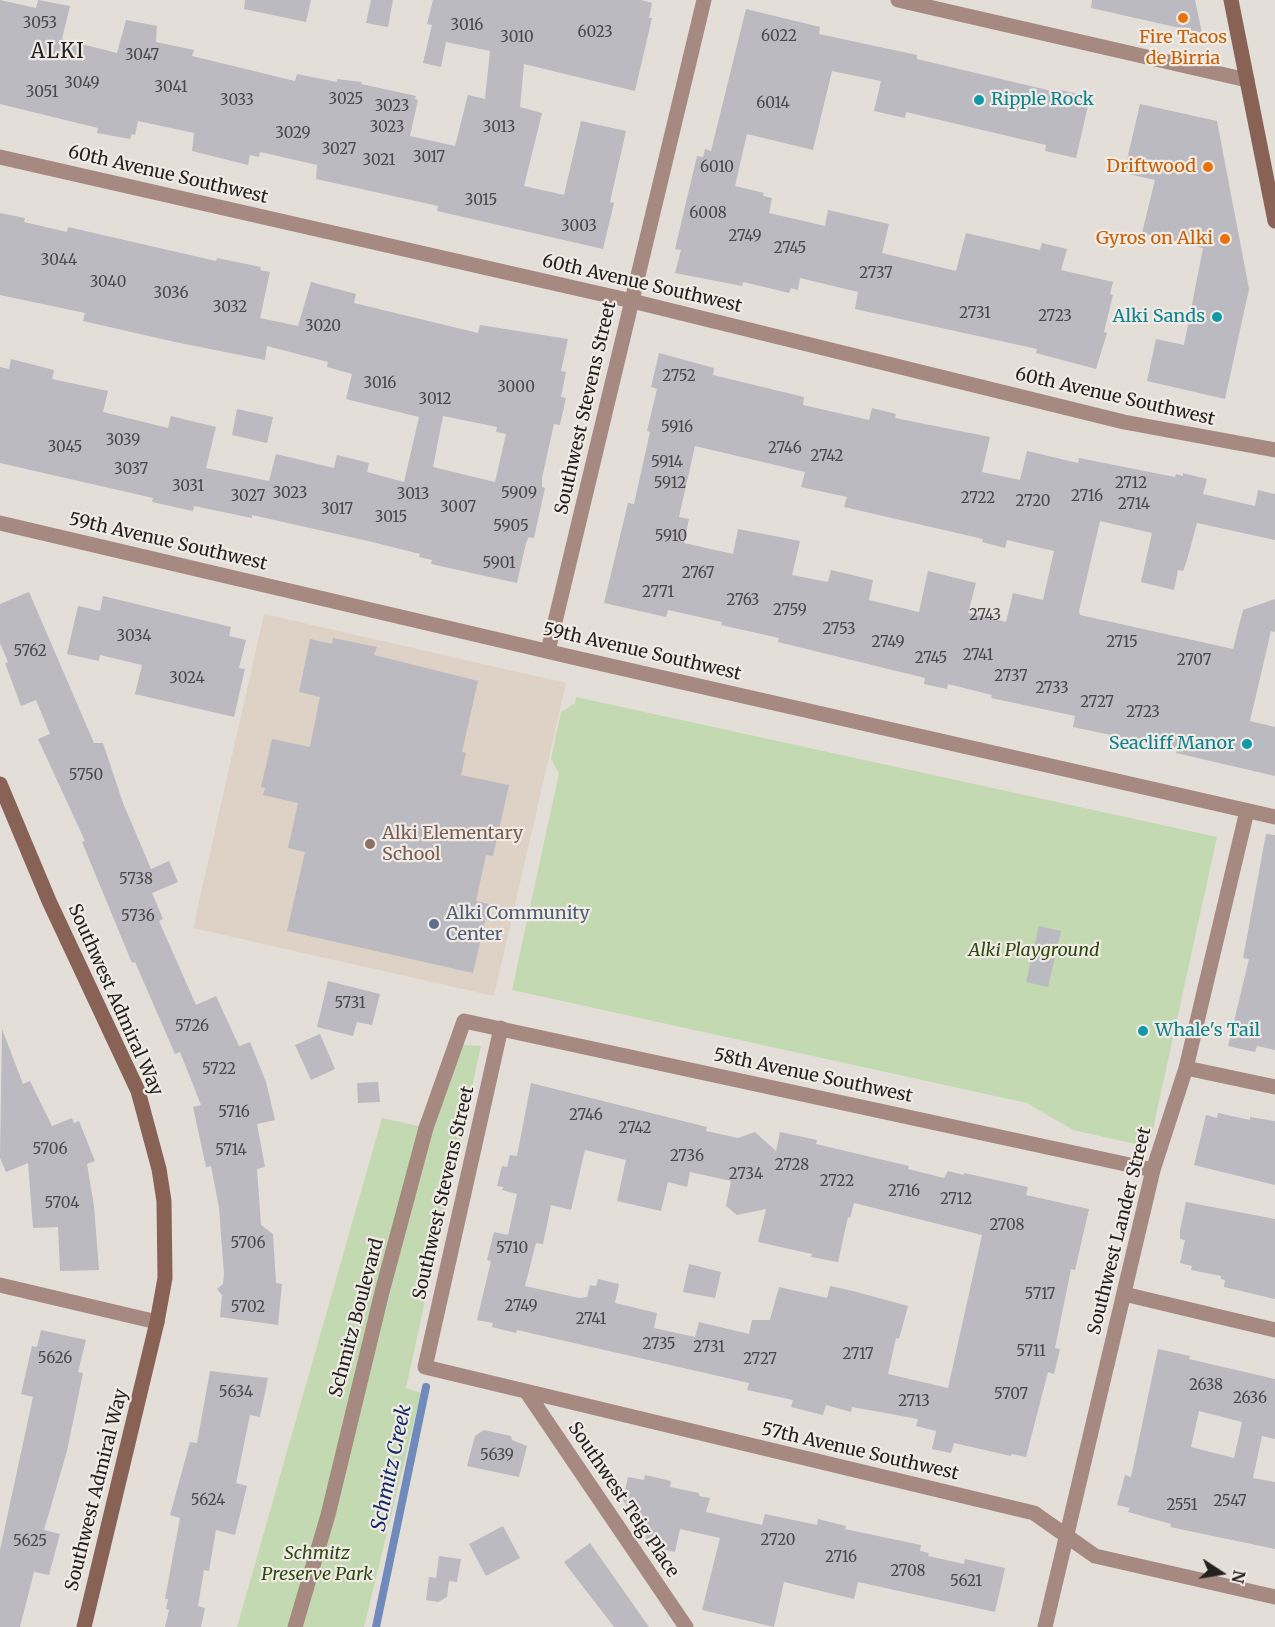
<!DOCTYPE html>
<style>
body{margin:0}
#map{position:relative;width:1275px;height:1627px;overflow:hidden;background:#e4ded8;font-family:Merriweather,serif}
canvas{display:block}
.north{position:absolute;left:1191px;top:1543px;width:60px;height:60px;-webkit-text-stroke:4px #f1ebe5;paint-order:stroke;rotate:102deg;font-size:16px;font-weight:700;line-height:24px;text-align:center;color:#242220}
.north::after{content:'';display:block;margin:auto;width:21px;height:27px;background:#242220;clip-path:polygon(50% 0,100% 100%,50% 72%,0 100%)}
</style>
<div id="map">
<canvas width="1275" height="1627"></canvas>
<div class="north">N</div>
</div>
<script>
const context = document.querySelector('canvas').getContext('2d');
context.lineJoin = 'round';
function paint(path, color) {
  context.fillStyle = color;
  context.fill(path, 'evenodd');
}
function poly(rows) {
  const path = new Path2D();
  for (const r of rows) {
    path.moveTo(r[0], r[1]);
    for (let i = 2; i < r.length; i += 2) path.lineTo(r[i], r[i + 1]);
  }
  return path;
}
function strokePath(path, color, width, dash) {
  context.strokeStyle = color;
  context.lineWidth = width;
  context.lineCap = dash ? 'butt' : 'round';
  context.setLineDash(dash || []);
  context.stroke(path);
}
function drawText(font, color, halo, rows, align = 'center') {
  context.font = font + ' Merriweather,serif';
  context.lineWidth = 4.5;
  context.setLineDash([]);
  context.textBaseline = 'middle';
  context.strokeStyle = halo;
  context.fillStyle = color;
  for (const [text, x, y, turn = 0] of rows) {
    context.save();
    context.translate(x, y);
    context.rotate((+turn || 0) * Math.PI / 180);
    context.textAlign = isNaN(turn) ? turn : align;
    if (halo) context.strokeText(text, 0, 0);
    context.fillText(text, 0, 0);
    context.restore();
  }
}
paint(poly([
 [264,614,566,683,494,996,193,928]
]), '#ded1c6');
paint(poly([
 [576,697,1217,837,1149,1147,1073,1130,1027,1103,512,990,559,773,551,759,561,712,575,703],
 [464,1045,481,1046,406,1388,421,1393,364,1627,237,1627,382,1118,432,1129,449,1063]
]), '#c3d9b2');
strokePath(poly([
 [376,1627,426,1387]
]), '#708abb', 8);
paint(poly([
 [0,0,36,8,38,0,70,6,62,39,117,53,126,20,157,26,156,42,194,50,192,56,295,81,297,74,337,82,337,79,362,82,361,84,416,96,415,99,418,100,410,136,455,146,468,95,485,99,490,51,446,42,441,67,423,63,432,25,427,24,433,0,641,0,652,3,649,18,652,18,635,91,524,64,520,107,542,113,524,186,564,195,581,121,626,131,610,202,614,203,603,249,437,211,438,206,316,179,317,165,260,152,259,157,250,155,248,165,192,151,194,133,138,121,135,135,132,134,130,139,97,133,98,128,0,104],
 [245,0,311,0,306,22,244,9],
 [371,0,393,0,388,27,366,23],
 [1092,0,1195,0,1202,33,1091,8],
 [746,9,820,27,819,34,917,55,917,59,1060,93,1060,90,1083,95,1081,105,1088,106,1076,158,1045,151,1046,145,906,112,905,118,874,111,881,81,832,71,813,150,747,134,735,186,764,193,763,196,772,198,769,213,825,226,828,210,889,224,882,253,956,271,966,233,1040,250,1042,243,1067,249,1061,270,1113,282,1110,294,1113,295,1104,332,1107,333,1096,369,1036,353,1037,349,855,309,858,292,800,278,798,290,791,288,789,293,752,284,743,282,742,286,675,273,681,250,675,249,697,156,703,157,705,149,711,151],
 [1140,104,1217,121,1249,289,1225,399,1147,381,1156,339,1184,345,1203,248,1142,233,1155,180,1124,173],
 [0,213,25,218,24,222,67,232,68,227,216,261,217,258,261,267,260,270,270,272,260,318,298,326,311,282,356,294,354,303,478,333,480,325,568,339,561,371,566,372,561,397,566,398,560,425,554,424,542,478,542,487,545,488,534,538,529,537,526,543,517,583,431,564,432,560,419,557,420,554,368,541,252,515,252,518,194,506,193,511,152,502,153,498,0,463,0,367,9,369,11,359,54,370,52,379,108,391,103,412,168,428,171,416,216,427,206,468,269,481,276,454,334,468,337,455,369,463,367,472,404,482,419,417,346,399,352,374,327,367,328,362,267,346,265,360,175,342,83,321,85,313,0,295],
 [443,416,497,427,496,432,506,434,495,482,433,467],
 [659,353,714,368,713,375,804,397,803,405,869,420,872,408,896,414,895,418,990,437,982,472,1020,480,1027,451,1078,463,1079,458,1175,477,1176,474,1183,476,1183,473,1207,479,1203,494,1255,506,1258,490,1275,494,1275,540,1197,523,1187,560,1183,571,1178,570,1174,590,1141,582,1152,533,1100,521,1079,611,1080,615,1233,649,1243,610,1275,599,1275,632,1271,631,1250,721,1275,727,1275,776,1176,753,1177,749,1073,727,1075,716,991,698,992,695,948,684,947,689,924,684,925,678,778,642,779,638,721,625,722,622,668,610,666,617,604,603,628,503,634,504,650,432,647,431,657,389,651,387],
 [695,446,805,472,801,487,847,497,844,507,983,539,982,542,1005,548,1007,540,1054,551,1043,600,1013,593,1006,622,968,613,976,583,928,571,919,612,869,600,873,580,831,570,828,582,792,575,800,541,738,529,733,554,684,543,689,519,679,517],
 [237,409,273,417,267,443,232,435],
 [29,592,94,743,103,743,123,803,151,869,169,861,178,882,152,893,163,919,159,921,196,1005,216,996,239,1046,250,1042,266,1082,275,1120,257,1124,265,1167,257,1169,261,1225,273,1234,276,1283,282,1284,278,1325,220,1317,222,1295,217,1289,223,1284,224,1274,219,1208,211,1166,206,1167,193,1107,201,1105,180,1052,175,1054,135,962,132,963,82,842,85,841,38,739,50,734,36,700,21,706,5,663,8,662,0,643,0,604],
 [103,596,231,627,229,636,246,640,239,668,245,669,234,717,135,694,142,665,100,655,99,661,67,654,78,606,100,611],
 [333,638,377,647,374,655,478,681,462,752,466,753,461,775,509,785,493,856,486,855,476,901,489,904,473,973,287,931,305,852,288,848,298,803,263,795,265,788,261,787,272,739,310,747,320,697,299,692,310,639,332,644],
 [1266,834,1275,835,1275,1050,1257,1046,1255,1052,1228,1046,1249,959,1243,958],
 [1039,926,1061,931,1048,987,1026,982],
 [328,981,380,994,372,1025,357,1022,353,1036,317,1027],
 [2,1029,23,1084,30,1081,52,1126,72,1118,74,1123,79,1121,95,1161,87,1164,94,1206,99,1270,60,1271,58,1227,33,1228,28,1163,6,1172,0,1158],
 [320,1034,335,1069,311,1080,295,1045],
 [378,1082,380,1102,358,1103,357,1083],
 [531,1083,707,1127,706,1131,738,1138,755,1132,776,1151,780,1132,817,1140,816,1144,909,1166,908,1169,944,1178,948,1171,964,1175,964,1173,1028,1187,1026,1195,1089,1209,1075,1270,1071,1269,1055,1348,1060,1349,1054,1374,1048,1372,1026,1457,1012,1454,1011,1456,954,1443,951,1453,932,1449,936,1431,916,1426,918,1419,852,1407,851,1412,826,1405,823,1415,791,1407,793,1400,747,1390,749,1383,517,1330,516,1333,492,1327,493,1323,477,1320,491,1261,487,1260,494,1232,508,1235,517,1194,502,1190,503,1187,497,1186,502,1166,507,1167,510,1155,517,1156],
 [585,1150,626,1160,617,1201,661,1211,668,1182,687,1187,690,1172,731,1181,726,1206,737,1215,766,1209,758,1242,812,1254,811,1257,838,1262,848,1217,850,1218,854,1203,982,1235,948,1388,888,1374,896,1338,899,1339,908,1306,853,1291,830,1286,827,1298,779,1287,770,1320,752,1320,749,1334,699,1322,695,1337,654,1328,657,1313,615,1303,619,1284,598,1279,596,1286,590,1285,587,1297,579,1298,525,1286,536,1243,543,1244,551,1205,571,1210],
 [1218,1113,1250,1120,1250,1117,1275,1121,1275,1185,1194,1165,1206,1115,1217,1118],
 [1186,1202,1275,1219,1275,1299,1224,1287,1225,1280,1221,1279,1221,1276,1191,1270,1192,1266,1180,1263,1185,1240,1180,1239,1180,1230],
 [689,1264,721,1272,715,1298,683,1292],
 [41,1330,86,1340,78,1372,83,1373,67,1451,44,1530,60,1534,49,1575,34,1572,20,1627,0,1627,0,1550,33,1397,21,1394,32,1346,37,1347],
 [1158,1349,1190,1356,1189,1359,1275,1379,1275,1439,1262,1436,1253,1478,1275,1482,1275,1549,1170,1527,1171,1524,1128,1512,1130,1508,1117,1505,1125,1475,1131,1477],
 [1199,1411,1242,1422,1234,1458,1191,1447],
 [210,1371,268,1378,260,1417,250,1415,236,1483,247,1486,235,1535,216,1530,209,1571,204,1570,198,1606,205,1608,201,1627,165,1627,169,1610,166,1609,168,1599,165,1599,180,1518,170,1515,190,1442,197,1443],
 [484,1430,511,1436,512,1440,527,1446,519,1477,467,1466,475,1436],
 [645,1475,671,1481,670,1487,699,1493,699,1496,710,1498,706,1512,762,1525,765,1514,817,1525,818,1519,846,1526,845,1529,921,1545,920,1551,929,1553,928,1556,964,1564,965,1559,1005,1568,995,1612,858,1582,854,1599,784,1582,774,1627,702,1610,720,1538,680,1529,675,1552,644,1545,646,1536,623,1500,628,1477,644,1480],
 [503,1526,520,1558,486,1576,469,1544],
 [590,1543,649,1627,614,1627,564,1562],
 [439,1556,461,1559,457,1582,449,1581,447,1597,438,1602,426,1600,429,1577,436,1578]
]), '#bbbac1');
strokePath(poly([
 [295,1627,328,1515,382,1292,426,1128]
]), '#a68a82', 15);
strokePath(poly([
 [898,0,1247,80],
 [0,157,632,301,1124,422,1275,450],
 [0,523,576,658,1275,817],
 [548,651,704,0],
 [501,1028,425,1367,1034,1513,1095,1556,1275,1597],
 [1186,1068,1275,1087],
 [426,1128,464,1021,1153,1170],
 [0,1285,157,1322],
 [1124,1294,1275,1330],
 [528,1394,686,1627],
 [1045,1627,1153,1170,1186,1068,1247,811]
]), '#a68a82', 15);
strokePath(poly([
 [1231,0,1275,221],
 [0,784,49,901,138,1091,159,1169,164,1201,165,1278,157,1322,84,1627]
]), '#896256', 15);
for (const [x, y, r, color] of [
 [1183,18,6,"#e8710a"],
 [979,100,6,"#0f9aa8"],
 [1208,167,6,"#e8710a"],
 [1225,239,6,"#e8710a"],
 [1217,317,6,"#0f9aa8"],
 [1247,744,6,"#0f9aa8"],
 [370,844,6,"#8d6e63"],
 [434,924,6,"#5c6f8a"],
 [1143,1031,6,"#0f9aa8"]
]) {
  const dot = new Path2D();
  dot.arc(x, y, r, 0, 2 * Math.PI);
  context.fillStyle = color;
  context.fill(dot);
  strokePath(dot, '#f1ebe5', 2);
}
drawText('15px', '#4a4848', null, [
 ["3053",40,24],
 ["3016",467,26],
 ["6023",595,33],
 ["6022",779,37],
 ["3010",517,38],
 ["3047",142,56],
 ["3049",82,84],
 ["3041",171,88],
 ["3051",42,93],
 ["3025",346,100],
 ["3033",237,101],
 ["6014",773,104],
 ["3023",392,107],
 ["3023",387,128],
 ["3013",499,128],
 ["3029",293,134],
 ["3027",339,150],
 ["3017",429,158],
 ["3021",379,161],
 ["6010",717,168],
 ["3015",481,201],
 ["6008",708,214],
 ["3003",579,227],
 ["2749",745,237],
 ["2745",790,249],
 ["3044",59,261],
 ["2737",876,274],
 ["3040",108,283],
 ["3036",171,294],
 ["3032",230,308],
 ["2731",975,314],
 ["2723",1055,317],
 ["3020",323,327],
 ["2752",679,377],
 ["3016",380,384],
 ["3000",516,388],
 ["3012",435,400],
 ["5916",677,428],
 ["3039",123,441],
 ["3045",65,448],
 ["2746",785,449],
 ["2742",827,457],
 ["5914",667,463],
 ["3037",131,470],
 ["5912",670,484],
 ["2712",1131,484],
 ["3031",188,487],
 ["3023",290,494],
 ["5909",519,494],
 ["3013",413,495],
 ["3027",248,497],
 ["2716",1087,497],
 ["2722",978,499],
 ["2720",1033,502],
 ["2714",1134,505],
 ["3007",458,508],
 ["3017",337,510],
 ["3015",391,518],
 ["5905",511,527],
 ["5910",671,537],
 ["5901",499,564],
 ["2767",698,574],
 ["2771",658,593],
 ["2763",743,601],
 ["2759",790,611],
 ["2743",985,616],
 ["2753",839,630],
 ["3034",134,637],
 ["2749",888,643],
 ["2715",1122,643],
 ["5762",30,652],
 ["2741",978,656],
 ["2745",931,659],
 ["2707",1194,661],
 ["2737",1011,677],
 ["3024",187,679],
 ["2733",1052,689],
 ["2727",1097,703],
 ["2723",1143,713],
 ["5750",86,776],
 ["5738",136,880],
 ["5736",138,917],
 ["5731",350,1004],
 ["5726",192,1027],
 ["5722",219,1070],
 ["5716",234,1113],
 ["2746",586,1116],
 ["2742",635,1129],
 ["5706",50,1150],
 ["5714",231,1151],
 ["2736",687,1157],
 ["2728",792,1166],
 ["2734",746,1175],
 ["2722",837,1182],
 ["2716",904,1192],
 ["2712",956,1200],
 ["5704",62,1204],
 ["2708",1007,1226],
 ["5706",248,1244],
 ["5710",512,1249],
 ["5717",1040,1295],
 ["2749",521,1307],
 ["5702",248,1308],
 ["2741",591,1320],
 ["2735",659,1345],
 ["2731",709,1348],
 ["5711",1031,1352],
 ["2717",858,1355],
 ["5626",55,1359],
 ["2727",760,1360],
 ["2638",1206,1386],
 ["5634",236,1393],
 ["5707",1011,1395],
 ["2636",1250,1399],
 ["2713",914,1402],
 ["5639",497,1456],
 ["5624",208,1501],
 ["2547",1230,1502],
 ["2551",1182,1506],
 ["2720",778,1541],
 ["5625",30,1542],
 ["2716",841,1558],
 ["2708",908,1572],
 ["5621",966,1582]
]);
drawText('18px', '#c56008', '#f1ebe5', [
 ["Fire Tacos",1183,38,"center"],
 ["de Birria",1183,59,"center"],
 ["Driftwood",1196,167],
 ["Gyros on Alki",1213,239]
], 'right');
drawText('18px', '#0d838f', '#f1ebe5', [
 ["Ripple Rock",991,100],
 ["Alki Sands",1205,317,"right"],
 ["Seacliff Manor",1235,744,"right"],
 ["Whale's Tail",1155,1031]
], 'left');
drawText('18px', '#242220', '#f1ebe5', [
 ["60th Avenue Southwest",168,175,13],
 ["60th Avenue Southwest",642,284,13],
 ["60th Avenue Southwest",1115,397,13],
 ["Southwest Stevens Street",586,408,-77],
 ["59th Avenue Southwest",168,542,13],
 ["59th Avenue Southwest",642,652,13],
 ["Southwest Admiral Way",115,1000,66],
 ["58th Avenue Southwest",813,1076,12],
 ["Southwest Stevens Street",444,1193,-77],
 ["Southwest Lander Street",1120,1231,-76],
 ["Schmitz Boulevard",357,1318,-75],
 ["57th Avenue Southwest",860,1452,13],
 ["Southwest Admiral Way",97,1490,-76],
 ["Southwest Teig Place",623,1500,56]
]);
drawText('18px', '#785e54', '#f1ebe5', [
 ["Alki Elementary",382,834],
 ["School",382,855]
], 'left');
drawText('18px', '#4e5e75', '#f1ebe5', [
 ["Alki Community",446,914],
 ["Center",446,935]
], 'left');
drawText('italic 18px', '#2e4911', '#f1ebe5', [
 ["Alki Playground",1034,951],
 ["Schmitz",317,1554],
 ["Preserve Park",317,1575]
]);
context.letterSpacing = '1.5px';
drawText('20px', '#242220', '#f1ebe5', [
 ["ALKI",58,52]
]);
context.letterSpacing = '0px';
drawText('italic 20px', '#112b67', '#f1ebe5', [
 ["Schmitz Creek",392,1468,-78]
]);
</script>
